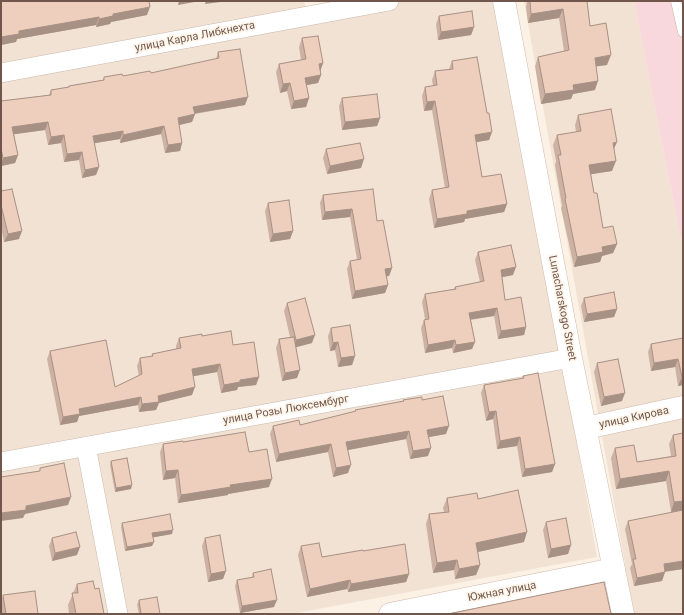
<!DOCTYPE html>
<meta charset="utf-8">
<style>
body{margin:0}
#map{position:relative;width:684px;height:615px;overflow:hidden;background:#fbf1e4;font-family:Roboto,sans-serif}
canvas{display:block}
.frame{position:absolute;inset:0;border:2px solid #71574b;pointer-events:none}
</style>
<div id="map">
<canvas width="684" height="615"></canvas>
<div class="frame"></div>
</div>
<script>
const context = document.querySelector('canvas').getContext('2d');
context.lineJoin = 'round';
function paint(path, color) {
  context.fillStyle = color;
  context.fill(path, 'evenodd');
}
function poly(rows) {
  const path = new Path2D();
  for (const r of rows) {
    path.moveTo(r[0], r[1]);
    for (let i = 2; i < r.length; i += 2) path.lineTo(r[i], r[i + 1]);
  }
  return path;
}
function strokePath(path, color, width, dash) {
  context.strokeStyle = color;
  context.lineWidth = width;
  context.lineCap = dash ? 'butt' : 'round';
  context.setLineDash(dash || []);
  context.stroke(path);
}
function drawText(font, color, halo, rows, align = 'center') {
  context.font = font + ' Roboto,sans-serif';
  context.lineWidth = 3.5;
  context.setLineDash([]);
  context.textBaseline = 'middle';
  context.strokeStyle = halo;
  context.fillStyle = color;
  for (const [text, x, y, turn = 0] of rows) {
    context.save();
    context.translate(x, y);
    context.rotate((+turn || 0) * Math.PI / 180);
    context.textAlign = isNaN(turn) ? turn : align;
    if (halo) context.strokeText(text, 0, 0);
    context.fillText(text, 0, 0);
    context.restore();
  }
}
paint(poly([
 [1,1,304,1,306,8,334,1,499,1,597,557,291,614,1,614],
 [524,1,634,1,683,250,683,614,634,614]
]), '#f2e2d3');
paint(poly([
 [634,1,683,1,683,250]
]), '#f8d8dd');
const lane = poly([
 [676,1,683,32]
]);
const street = poly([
 [1,73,389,1],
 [86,446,118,614],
 [1,462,571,358]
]);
const secondary = poly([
 [504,1,571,358,623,614],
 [586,428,683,407],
 [390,614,614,569]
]);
strokePath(lane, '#cbb8ab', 11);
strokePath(street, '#cbb8ab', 20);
strokePath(secondary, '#d0baac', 23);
strokePath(lane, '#fff', 10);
strokePath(street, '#fff', 19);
strokePath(secondary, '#fff', 22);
paint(poly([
 [1,1,147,15,111,22,110,24,96,27,96,25,17,39,16,42,1,45],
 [527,1,587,1,590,26,607,65,596,66,595,90,573,94,571,99,541,104,535,66,538,57,564,51,559,18,528,23,526,7],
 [439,16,474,27,471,35,438,40,436,24],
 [302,38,323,63,320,71,321,75,318,83,306,85,309,98,306,107,291,109,287,91,280,93,276,72,279,64,301,60,299,47],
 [218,52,245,105,195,114,192,122,179,125,182,143,180,151,165,153,161,134,120,143,120,139,94,143,99,167,96,175,82,178,79,160,64,162,61,143,48,145,45,130,14,134,18,155,15,163,1,166,1,101,49,95,51,90,68,87,69,86,103,80,104,77,123,76,151,73,216,59],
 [452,61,487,113,492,132,489,140,476,142,482,177,507,204,504,212,465,219,464,222,434,228,429,199,432,190,445,188,432,110,424,111,422,96,425,87,433,86,432,80,435,71,449,69],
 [342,98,380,118,377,126,342,130,339,106],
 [578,115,614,150,612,171,591,174,594,193,603,228,617,244,613,253,602,256,600,262,574,267,561,208,562,206,555,165,556,161,553,145,557,135,576,132,575,125],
 [326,149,361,168,327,174,323,158],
 [1,191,19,239,4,242,1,227],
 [323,195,377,221,392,268,389,276,386,276,388,285,385,293,352,299,347,269,350,261,357,260,350,217,322,220,320,203],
 [268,203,293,231,290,239,270,242,265,211],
 [478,252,513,275,502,277,505,300,526,327,524,335,498,339,494,316,471,320,475,342,472,349,453,353,452,348,425,353,421,328,424,320,425,319,422,302,425,294,454,289,455,287,480,282,475,260],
 [584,298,617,309,614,317,584,322,581,306],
 [287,303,312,343,296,347,297,378,282,381,276,348,279,339,290,337,284,311],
 [331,328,355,356,352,365,338,367,335,350,330,351,328,336],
 [202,336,233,345,259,377,256,385,238,387,237,390,221,393,217,372,194,376,192,395,159,403,156,410,139,412,138,405,79,416,77,422,60,425,47,359,50,351,115,387,139,376,137,366,140,358,152,356,152,354,176,349,176,346,179,338],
 [683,338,683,385,678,386,675,367,651,371,648,352,651,344],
 [597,363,622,401,601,406,594,372],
 [523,376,555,464,552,472,522,477,517,446,497,449,493,419,486,421,481,393,484,385,522,379],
 [403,400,422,400,446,434,429,437,428,456,410,459,406,439,348,450,348,473,333,477,328,452,276,462,270,434,273,426,300,425,403,402],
 [683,433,683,510,671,512,666,481,616,489,611,458,615,448,637,462,671,456,669,444,673,435],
 [183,442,249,452,269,487,228,494,228,495,178,503,175,478,163,480,160,452,163,444],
 [111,461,131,489,115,492,110,465],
 [447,498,478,499,524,542,478,552,480,565,476,575,455,579,454,570,433,573,426,524,429,514,444,512,443,508],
 [683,510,683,569,665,572,662,581,634,586,630,568,632,564,625,529,628,521],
 [546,522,571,545,568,554,548,558,543,530],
 [122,523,172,534,153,537,152,546,125,551,121,527],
 [52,538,77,555,52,561,49,546],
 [205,538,223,579,208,582,202,546],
 [301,546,322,557,363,551,409,574,406,582,348,592,347,589,307,597,298,555],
 [253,573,274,607,240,613,235,586,237,580,252,577],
 [77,584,95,589,104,614,69,614,68,605],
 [3,595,38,614,2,614,1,602],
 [139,600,160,614,139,614,137,605]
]), '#cdb2a3');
paint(poly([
 [179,1,200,1,178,5],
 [206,1,228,1,205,4],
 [150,7,147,15,111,22,110,24,96,27,99,19,113,14],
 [563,9,559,18,528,23,531,14],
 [99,17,96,25,17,39,16,42,1,45,1,37,19,31],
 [474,27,471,35,438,40,441,32],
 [611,55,607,65,592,67,595,58],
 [323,63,320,72,319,64],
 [321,75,318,83,302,86,305,78],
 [598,81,595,90,573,94,571,99,541,104,545,94,573,85],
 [290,83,287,91,280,93,283,84],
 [248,97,245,105,191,114,193,107],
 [309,98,306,107,291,109,294,101],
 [435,101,432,110,424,111,427,102],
 [195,114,192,122,175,126,178,118],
 [380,118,377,126,342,130,345,122],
 [48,122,45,130,9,135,12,127],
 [164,126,161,134,120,143,123,135],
 [123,131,120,139,90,144,93,136],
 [492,132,489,140,472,143,475,135],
 [64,135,61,143,48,145,51,137],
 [617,142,613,151,613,143],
 [182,143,180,151,165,153,168,145],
 [82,152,79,160,64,162,67,154],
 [18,155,15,163,1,166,1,163,3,158],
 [364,159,361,168,327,174,330,166],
 [616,161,612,171,586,175,589,165],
 [99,167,96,175,82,178,85,170],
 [507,204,504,212,465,219,464,222,434,228,437,219,467,211],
 [352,209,350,217,322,220,325,212],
 [22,231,19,239,4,242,8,234],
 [293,231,290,239,270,242,273,234],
 [617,244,613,253,602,256,600,262,574,267,577,257,602,247],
 [516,267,513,275,498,278,501,270],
 [392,268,389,276,382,277,385,269],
 [388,285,385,293,352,299,355,291],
 [497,308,494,316,466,320,469,313],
 [617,309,614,317,584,322,587,314],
 [526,327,524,335,498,339,501,331],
 [315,335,312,343,293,348,296,340],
 [455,340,452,348,425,353,428,345],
 [338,342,335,350,330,351,333,343],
 [475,342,472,349,453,353,456,345],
 [355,356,352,365,338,367,341,358],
 [678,359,675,367,651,371,654,363],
 [220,364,217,372,189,377,192,369],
 [300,370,297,378,282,381,285,373],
 [259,377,256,385,238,387,237,390,221,393,224,385,240,380],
 [682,377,683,377,683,385,678,386],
 [195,387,192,395,159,403,156,410,139,412,142,404,158,396],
 [625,393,622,401,601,406,604,397],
 [141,397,138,405,79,416,77,422,60,425,63,417,79,409],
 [496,411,493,419,486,421,489,412],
 [449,426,446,434,424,438,427,430],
 [409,431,406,439,343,451,346,442],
 [520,437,517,446,497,449,500,441],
 [331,444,328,452,276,462,279,454],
 [431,448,428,456,410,459,413,451],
 [555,464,552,472,522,477,525,469],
 [351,465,348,473,333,477,336,468],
 [178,470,175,478,163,480,166,471],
 [669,471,666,481,616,489,620,479],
 [272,479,269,487,228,494,228,495,178,503,181,495,230,485],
 [132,485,131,489,115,492,116,488],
 [71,497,68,505,25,514,23,518,1,521,1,513,26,506],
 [683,501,683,510,671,512,674,502],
 [173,530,172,534,150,538,152,533],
 [527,532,524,542,473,553,476,543],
 [154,542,152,546,125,551,127,547],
 [571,545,568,554,548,558,551,549],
 [80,547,77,555,52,561,55,553],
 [457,560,454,570,433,573,437,563],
 [683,561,683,569,661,572,664,564],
 [480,565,476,575,455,579,459,569],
 [226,571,223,579,208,582,211,574],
 [665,572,662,581,634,586,637,578],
 [409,574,406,582,348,592,351,584],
 [350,580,347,589,307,597,310,589],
 [277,600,274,607,240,613,242,606]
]), '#a79184');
const building = poly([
 [1,1,149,1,150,7,113,14,113,16,99,19,99,17,19,31,19,34,1,37,1,1],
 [530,1,587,1,590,26,606,23,611,55,595,58,598,81,573,85,574,90,545,94,538,57,569,50,563,9,531,14,530,1],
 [472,11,474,27,441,32,439,16,472,11],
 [318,36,323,63,319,64,321,75,305,78,309,98,294,101,290,83,283,84,279,64,306,59,302,38,318,36],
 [240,49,248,97,193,107,195,114,178,118,182,143,168,145,164,126,123,135,123,131,93,136,99,167,85,170,82,152,67,154,64,135,51,137,48,122,12,127,18,155,3,158,1,148,1,101,51,95,51,90,69,87,69,86,104,80,104,77,122,74,123,76,150,71,151,73,196,63,219,58,218,52,240,49],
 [477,57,487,113,489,113,492,132,475,135,482,177,501,174,507,204,467,211,467,214,437,219,432,190,449,187,435,101,427,102,425,87,437,85,435,71,453,69,452,61,477,57],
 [377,94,380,118,345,122,342,98,377,94],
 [611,109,617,142,613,143,616,161,589,165,594,193,597,193,603,228,613,226,617,244,602,247,603,252,577,257,565,199,566,198,558,155,561,155,557,135,581,131,578,115,611,109],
 [360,143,364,159,330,166,326,149,360,143],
 [12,189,22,231,8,234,1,205,1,191,12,189],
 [373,189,377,221,383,220,392,268,385,269,388,285,355,291,350,261,361,259,352,209,325,212,323,195,373,189],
 [289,200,293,231,273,234,268,203,289,200],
 [511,245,516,267,501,270,505,300,521,297,526,327,501,331,497,308,469,313,475,342,456,345,455,340,428,345,424,320,429,319,425,294,456,289,455,287,484,281,478,252,511,245],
 [614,292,617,309,587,314,584,298,614,292],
 [305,298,315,335,296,340,287,303,305,298],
 [350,325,355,356,341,358,338,342,333,343,331,328,350,325],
 [231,331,233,345,254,342,259,377,240,380,240,382,224,385,220,364,192,369,195,387,158,396,159,402,142,404,141,397,79,409,80,414,63,417,50,351,106,340,115,387,142,374,140,358,153,356,152,354,181,348,179,338,202,334,202,336,231,331],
 [294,337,300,370,285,373,279,339,294,337],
 [683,338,683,377,682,377,678,359,654,363,651,344,683,338],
 [618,359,625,393,604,397,597,363,618,359],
 [538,373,555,464,525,469,520,437,500,441,496,411,489,412,484,385,524,378,523,376,538,373],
 [443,396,449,426,427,430,431,448,413,451,409,431,346,442,351,465,336,468,331,444,279,454,273,426,299,420,300,425,356,411,355,410,404,401,403,400,422,397,422,400,443,396],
 [245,432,249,452,267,449,272,479,230,485,231,487,181,495,178,470,166,471,163,444,183,441,183,442,245,432],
 [683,433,683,501,674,502,669,471,620,479,615,448,634,445,637,462,676,456,673,435,683,433],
 [127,458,132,485,116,488,111,461,127,458],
 [64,463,71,497,26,506,26,510,1,513,1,477,40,471,40,468,64,463],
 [518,490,527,532,476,543,480,565,459,569,457,560,437,563,429,514,449,512,447,498,477,493,478,499,518,490],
 [683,510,683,561,664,564,665,572,637,578,633,559,636,559,628,521,683,510],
 [170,514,173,530,152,533,154,542,127,547,122,523,170,514],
 [566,518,571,545,551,549,546,522,566,518],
 [76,532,80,547,55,553,52,538,76,532],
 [220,535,226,571,211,574,205,538,220,535],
 [319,543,322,557,363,550,363,551,405,544,409,574,351,584,350,580,310,589,301,546,319,543],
 [271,569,277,600,242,606,237,580,254,577,253,573,271,569],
 [93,581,95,589,99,588,104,614,76,614,72,593,78,593,77,584,93,581],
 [604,582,611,614,448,614,604,582],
 [35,591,38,614,6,614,3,595,35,591],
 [157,597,160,614,141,614,139,600,157,597]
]);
paint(building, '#eecfbd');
strokePath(building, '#a79184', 1);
drawText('11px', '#71574b', '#fef5ea', [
 ["улица Карла Либкнехта",195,37,-11],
 ["Lunacharskogo Street",562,308,79],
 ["улица Розы Люксембург",286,410,-10],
 ["улица Кирова",634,418,-12],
 ["Южная улица",502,592,-11]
]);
</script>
